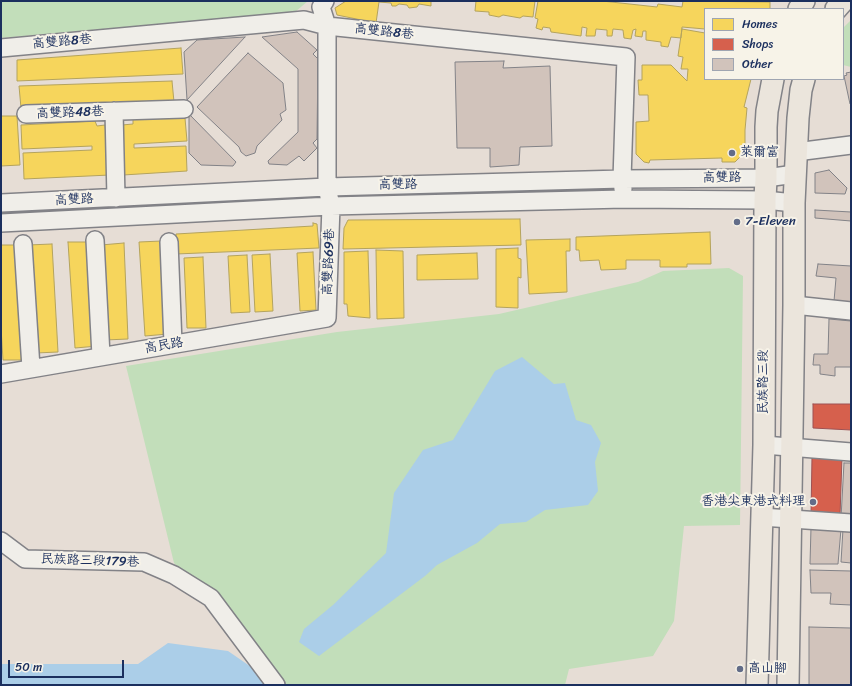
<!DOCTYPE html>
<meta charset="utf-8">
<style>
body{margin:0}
#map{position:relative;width:852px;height:686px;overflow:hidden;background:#e6ddd5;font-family:Sriracha,sans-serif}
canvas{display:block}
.frame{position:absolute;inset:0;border:2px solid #1b2f5e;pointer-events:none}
.legend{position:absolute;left:704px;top:8px;width:140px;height:72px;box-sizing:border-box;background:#f7f3e8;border:1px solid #9fa5b1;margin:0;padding:5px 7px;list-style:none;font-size:12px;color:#1b2f5e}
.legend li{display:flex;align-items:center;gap:8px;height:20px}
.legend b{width:20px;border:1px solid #9fa5b1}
.scale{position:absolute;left:8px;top:660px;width:116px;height:18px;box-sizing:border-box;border:2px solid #1b2f5e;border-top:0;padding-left:5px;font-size:12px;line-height:14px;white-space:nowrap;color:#1b2f5e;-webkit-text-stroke:3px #f7f3e8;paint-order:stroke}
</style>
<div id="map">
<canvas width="852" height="686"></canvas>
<div class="frame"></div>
<ul class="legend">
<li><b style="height:11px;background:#f6d55c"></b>Homes</li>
<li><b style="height:11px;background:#d6604d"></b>Shops</li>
<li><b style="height:11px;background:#d1c3bb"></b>Other</li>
</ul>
<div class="scale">50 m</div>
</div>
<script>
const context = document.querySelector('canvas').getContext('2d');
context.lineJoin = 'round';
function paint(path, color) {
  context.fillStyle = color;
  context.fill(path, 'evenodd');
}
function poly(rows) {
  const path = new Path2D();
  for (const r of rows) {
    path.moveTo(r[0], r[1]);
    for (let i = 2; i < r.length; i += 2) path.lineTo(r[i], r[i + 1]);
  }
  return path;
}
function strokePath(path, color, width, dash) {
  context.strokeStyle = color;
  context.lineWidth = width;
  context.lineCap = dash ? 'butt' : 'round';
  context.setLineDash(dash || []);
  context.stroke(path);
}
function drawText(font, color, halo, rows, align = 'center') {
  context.font = font + ' Sriracha,"LXGW WenKai TC",sans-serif';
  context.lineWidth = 4;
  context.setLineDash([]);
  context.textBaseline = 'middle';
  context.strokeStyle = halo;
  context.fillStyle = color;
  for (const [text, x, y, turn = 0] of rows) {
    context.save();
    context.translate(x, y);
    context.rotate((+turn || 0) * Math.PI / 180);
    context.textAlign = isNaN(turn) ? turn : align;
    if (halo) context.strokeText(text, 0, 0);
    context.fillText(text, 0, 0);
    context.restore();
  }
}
paint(poly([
 [1,1,308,1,295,12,1,38],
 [851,20,851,67,843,65,843,28],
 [729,268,743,276,740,525,684,526,674,621,653,656,569,669,565,685,287,685,174,563,126,366,337,332,499,314,638,282,663,271]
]), '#c2deba');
paint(poly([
 [522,357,554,384,565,383,576,420,591,425,601,443,595,462,598,491,588,505,545,510,526,522,500,524,477,543,437,565,425,576,319,656,299,642,304,629,333,605,386,553,394,493,423,450,453,440,495,371],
 [168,643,228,651,260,673,268,685,1,685,1,664,138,664]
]), '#abcee8');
const homes = poly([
 [346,1,431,1,431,6,419,4,417,7,409,8,407,5,399,4,396,6,392,6,391,3,379,2,376,23,337,15,335,8,346,1],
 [476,1,535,1,533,17,523,16,520,18,503,15,499,17,489,15,489,12,475,11,476,1],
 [538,1,602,1,657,7,658,4,682,7,683,1,770,2,770,9,705,9,705,29,682,27,681,38,671,37,668,47,661,46,661,42,646,40,646,31,643,31,642,37,635,36,636,29,633,30,631,39,624,38,623,30,613,29,612,36,607,36,607,30,596,29,595,36,586,36,587,28,582,27,581,36,551,32,550,28,543,27,542,30,536,28,538,19,535,18,538,1],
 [682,29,705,33,705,79,751,79,744,107,747,108,745,130,745,152,735,162,722,162,722,158,650,160,649,163,644,162,636,154,636,122,649,121,648,95,639,95,638,80,642,80,642,65,671,65,687,81,688,69,681,69,683,57,678,56,682,29],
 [181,48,183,74,17,81,17,60,181,48],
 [172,81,174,102,21,108,19,86,172,81],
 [1,116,17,116,20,165,1,166,1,116],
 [185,118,187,141,134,144,134,148,186,146,187,171,123,175,122,125,133,124,133,119,185,118],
 [95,121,97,126,105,125,110,175,24,179,23,153,92,150,92,146,22,149,21,125,95,121],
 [520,219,521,245,343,249,344,228,348,220,520,219],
 [313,223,317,224,319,248,176,254,176,234,313,226,313,223],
 [710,232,711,264,687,264,687,267,660,267,660,260,626,260,626,269,601,270,599,260,580,261,579,250,576,250,576,237,710,232],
 [570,239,570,251,566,251,567,292,529,294,526,240,570,239],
 [162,241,168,334,145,336,139,242,162,241],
 [68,242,92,242,98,346,75,348,68,242],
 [124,243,128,339,105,340,101,245,124,243],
 [52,244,58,352,36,353,28,245,52,244],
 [1,245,20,245,28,360,3,360,1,328,1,245],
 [518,248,518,258,521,259,521,278,518,277,518,308,496,307,496,249,518,248],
 [376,250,403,251,404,318,377,319,376,250],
 [368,251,370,318,348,316,347,304,344,304,344,252,368,251],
 [313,252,316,310,300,311,297,253,313,252],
 [477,253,478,279,417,280,417,255,477,253],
 [270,254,273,311,255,312,252,255,270,254],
 [247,255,250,312,231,313,228,256,247,255],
 [203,257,206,328,187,328,184,258,203,257]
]);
paint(homes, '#f6d55c');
strokePath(homes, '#b4a35d', 1);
const shops = poly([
 [813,404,851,404,851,430,813,428,813,404],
 [812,457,842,457,840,516,811,515,812,457]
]);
paint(shops, '#d6604d');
strokePath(shops, '#9e5152', 1);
const building = poly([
 [297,32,317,50,313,54,318,59,317,139,313,143,317,148,304,161,299,156,287,165,269,164,268,161,298,132,298,69,262,37,297,32],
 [245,37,187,100,184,52,197,40,245,37],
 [248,53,283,83,286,110,280,114,282,120,257,146,255,153,246,156,241,152,239,147,197,107,248,53],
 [504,61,503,68,550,66,552,146,520,147,519,165,490,167,490,148,457,148,455,62,504,61],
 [851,72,851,103,850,104,844,76,847,75,846,73,851,72],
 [189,114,236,162,233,166,201,165,189,153,189,114],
 [829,170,847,188,845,194,815,193,815,173,829,170],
 [815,210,851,212,851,221,815,218,815,210],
 [818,264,851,266,851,302,834,301,836,278,816,276,818,264],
 [829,319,851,321,851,367,835,367,835,376,820,374,820,365,813,365,814,354,828,354,829,319],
 [844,463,851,463,851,518,841,518,844,463],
 [811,528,841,529,838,564,810,564,811,528],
 [843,529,851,530,851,563,841,562,843,529],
 [810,570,851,571,851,605,830,604,831,593,811,593,810,570],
 [809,627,851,628,851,685,809,685,809,627]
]);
paint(building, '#d1c3bb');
strokePath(building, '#828287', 1);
const minor = poly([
 [1,48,304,20,327,26,626,57,622,179,623,189],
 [114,111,116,198],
 [26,114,184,109],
 [796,152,851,145],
 [1,203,327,187,622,179,766,178,795,174],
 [1,223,331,206,624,199,765,200,794,203],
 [95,240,101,356],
 [169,242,173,344],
 [23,244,31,368],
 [794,305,851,311],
 [1,374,327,318,331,206,327,187,327,26,321,7,325,1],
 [764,445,851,452],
 [761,517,851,523],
 [1,541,25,559,144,562,174,575,211,598,276,685]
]);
const major = poly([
 [799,9,804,1],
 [836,9,843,1],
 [757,685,764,445,765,200,766,178,766,127,767,111,773,79],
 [788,685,794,305,794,203,798,118,801,90,804,79]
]);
strokePath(minor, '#828287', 20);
strokePath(major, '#828287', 24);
strokePath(minor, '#f0eee9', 17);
strokePath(major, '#ebe5dc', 21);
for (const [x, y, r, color] of [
 [732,153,4,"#626c88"],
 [737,222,4,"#626c88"],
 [813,502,4,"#626c88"],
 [740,669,4,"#626c88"]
]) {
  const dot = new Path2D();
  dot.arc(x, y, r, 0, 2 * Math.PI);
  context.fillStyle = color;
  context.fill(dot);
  strokePath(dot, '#f7f3e8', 1.5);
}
drawText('13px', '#1b2f5e', '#f7f3e8', [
 ["高雙路8巷",384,32,6],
 ["高雙路8巷",62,42,-5],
 ["高雙路48巷",70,113,-2],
 ["高雙路",722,178,-1],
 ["高雙路",398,185,-1],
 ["高雙路",74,200,-3],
 ["高雙路69巷",329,262,-88],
 ["高民路",164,346,-10],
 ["民族路三段",764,382,-90],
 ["民族路三段179巷",90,561,2]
]);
drawText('13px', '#1b2f5e', '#f7f3e8', [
 ["萊爾富",740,153],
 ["7-Eleven",745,222],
 ["香港尖東港式料理",805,502,"right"],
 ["高山腳",748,669]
], 'left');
</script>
